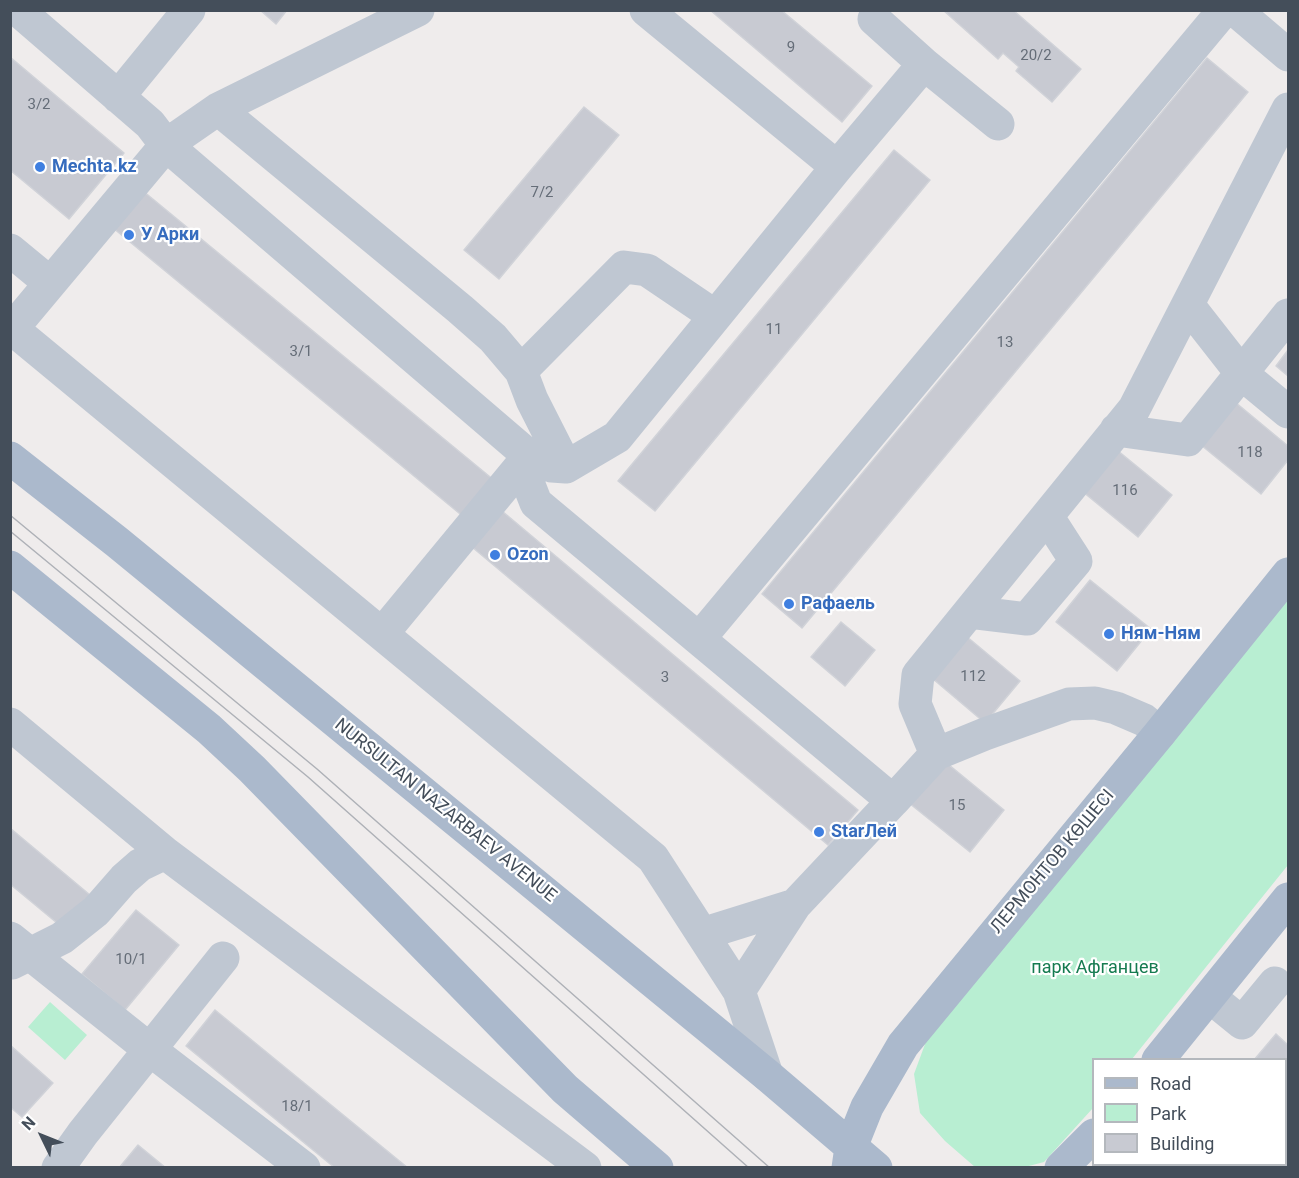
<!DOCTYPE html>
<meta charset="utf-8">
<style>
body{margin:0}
#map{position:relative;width:1299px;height:1178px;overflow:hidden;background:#efecec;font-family:Roboto,sans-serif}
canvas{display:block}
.frame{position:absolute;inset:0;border:12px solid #444e5a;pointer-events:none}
.legend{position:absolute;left:1092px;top:1058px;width:195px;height:108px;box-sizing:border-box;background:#fff;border:2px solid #b4b8bd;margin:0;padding:8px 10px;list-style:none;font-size:18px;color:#444e5a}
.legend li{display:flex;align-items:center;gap:12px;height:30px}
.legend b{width:30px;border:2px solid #b4b8bd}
.north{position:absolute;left:12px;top:1106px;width:60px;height:60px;-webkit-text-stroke:4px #fff;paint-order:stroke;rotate:313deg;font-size:16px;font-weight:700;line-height:24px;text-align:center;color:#444e5a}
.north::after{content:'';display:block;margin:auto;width:21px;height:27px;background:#444e5a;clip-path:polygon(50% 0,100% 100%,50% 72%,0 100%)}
</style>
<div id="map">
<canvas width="1299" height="1178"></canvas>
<div class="frame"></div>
<ul class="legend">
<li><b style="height:8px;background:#abb9cc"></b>Road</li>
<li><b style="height:16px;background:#b8eed2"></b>Park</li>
<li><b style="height:16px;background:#c8cad2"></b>Building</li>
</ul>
<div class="north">N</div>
</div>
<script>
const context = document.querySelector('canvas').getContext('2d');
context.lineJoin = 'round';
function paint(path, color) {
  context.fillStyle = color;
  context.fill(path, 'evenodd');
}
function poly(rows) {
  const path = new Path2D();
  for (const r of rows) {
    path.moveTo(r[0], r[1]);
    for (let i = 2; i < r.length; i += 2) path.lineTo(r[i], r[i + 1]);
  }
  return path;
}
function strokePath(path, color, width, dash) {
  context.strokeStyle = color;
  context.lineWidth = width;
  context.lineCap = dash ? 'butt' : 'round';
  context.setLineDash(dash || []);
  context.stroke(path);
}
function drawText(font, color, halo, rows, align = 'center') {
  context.font = font + ' Roboto,sans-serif';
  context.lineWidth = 4.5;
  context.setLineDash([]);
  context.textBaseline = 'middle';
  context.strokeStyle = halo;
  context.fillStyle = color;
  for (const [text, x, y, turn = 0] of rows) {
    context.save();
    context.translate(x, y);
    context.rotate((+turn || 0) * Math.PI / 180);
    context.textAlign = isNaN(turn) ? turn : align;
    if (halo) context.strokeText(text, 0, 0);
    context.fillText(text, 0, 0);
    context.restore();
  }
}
paint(poly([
 [1288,595,1288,865,1132,1059,1094,1060,1093,1108,1044,1162,1025,1167,975,1167,945,1141,920,1113,914,1074,928,1036],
 [50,1002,87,1035,65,1060,28,1027]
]), '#b8eed2');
const building = poly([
 [260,10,287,10,276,24,260,10],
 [710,10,781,10,872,86,842,122,710,10],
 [943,10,1013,10,1081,69,1052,102,1016,71,1019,67,1003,53,998,59,943,10],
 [10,57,124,153,69,219,10,170,10,57],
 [1207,58,1248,92,802,628,762,594,1207,58],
 [584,107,619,135,499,279,464,250,584,107],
 [894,150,930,180,655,511,618,481,894,150],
 [137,186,495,481,465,518,107,223,137,186],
 [1288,350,1288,376,1276,366,1288,350],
 [1235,402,1288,446,1288,460,1261,494,1201,445,1235,402],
 [1112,446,1172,495,1138,537,1077,487,1112,446],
 [502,511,858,810,828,845,472,547,502,511],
 [1090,580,1151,629,1117,671,1056,622,1090,580],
 [841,622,875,650,845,686,811,657,841,622],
 [960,631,1020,681,985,723,926,673,960,631],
 [943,760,1004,810,970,852,909,803,943,760],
 [10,828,90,895,63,928,10,884,10,828],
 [136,910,179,945,125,1010,82,974,136,910],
 [215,1010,408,1168,335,1168,186,1046,215,1010],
 [1276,1034,1288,1045,1288,1117,1286,1114,1286,1060,1254,1060,1276,1034],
 [10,1045,53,1083,22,1117,10,1107,10,1045],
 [138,1145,166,1168,119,1168,138,1145],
 [1179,1164,1281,1164,1278,1168,1183,1168,1179,1164]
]);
paint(building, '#c8cad2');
strokePath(building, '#d0d2d8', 1.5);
strokePath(poly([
 [18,10,150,124,166,145,529,456,552,466,566,467,617,437,837,167],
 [646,10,837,167,924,64,874,19],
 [1235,10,1288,55],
 [924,64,998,124],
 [118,97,189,10],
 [218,109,460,309,493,338,521,371,532,400,566,467],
 [10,250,50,283],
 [1188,305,1242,374,1288,412],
 [10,327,653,858,739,991,767,1075],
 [12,329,166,145,218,109,418,10],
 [521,371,624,267,647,270,715,316],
 [1116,430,1188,440,1288,315],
 [529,456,529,485,536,503,893,801,795,905,702,934],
 [969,612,1027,619,1076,561,1047,516],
 [382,634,529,456],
 [699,639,1224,10],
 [10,724,165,853,585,1168],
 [936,754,985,734,1069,704,1095,703,1116,708,1144,720,1160,733],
 [893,801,936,754,915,704,918,675,1134,409,1288,109],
 [10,938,149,1049,304,1168],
 [12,963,62,938,96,911,124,879,140,865,165,853],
 [739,991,795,905],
 [1210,997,1242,1023,1275,983],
 [1115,1164,1118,1168],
 [58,1168,83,1133,223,958]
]), '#bfc7d2', 33);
strokePath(poly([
 [10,458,117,542,767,1075,876,1168],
 [10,567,209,729,252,769,565,1089,657,1168],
 [1158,1060,1288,899],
 [848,1168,851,1147,867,1107,903,1045,1160,733,1288,574],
 [1061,1168,1094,1135]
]), '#abb9cc', 33);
strokePath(poly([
 [10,515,317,769,770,1168],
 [10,531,308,777,749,1168]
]), '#aeb1b7', 1.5);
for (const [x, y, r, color] of [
 [40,167,6,"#3f7fe0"],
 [129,235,6,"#3f7fe0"],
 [495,555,6,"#3f7fe0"],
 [789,604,6,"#3f7fe0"],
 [1109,634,6,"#3f7fe0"],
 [819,832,6,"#3f7fe0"]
]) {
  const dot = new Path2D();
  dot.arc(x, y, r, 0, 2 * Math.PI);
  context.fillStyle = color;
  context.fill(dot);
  strokePath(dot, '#fff', 2);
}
drawText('15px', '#656d78', null, [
 ["9",791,48],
 ["20/2",1036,56],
 ["3/2",39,105],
 ["7/2",542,193],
 ["11",774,330],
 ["13",1005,343],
 ["3/1",301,352],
 ["118",1250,453],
 ["116",1125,491],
 ["112",973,677],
 ["3",665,678],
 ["15",957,806],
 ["10/1",131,960],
 ["18/1",297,1107]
]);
drawText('bold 18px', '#366cbe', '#fff', [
 ["Mechta.kz",52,167],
 ["У Арки",141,235],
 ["Ozon",507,555],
 ["Рафаель",801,604],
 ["Ням-Ням",1121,634],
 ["StarЛей",831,832]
], 'left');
drawText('18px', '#444e5a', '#fff', [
 ["NURSULTAN NAZARBAEV AVENUE",445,811,39],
 ["ЛЕРМОНТОВ КӨШЕСІ",1053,862,-50]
]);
drawText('18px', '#157b50', '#fff', [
 ["парк Афганцев",1095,968]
]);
</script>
